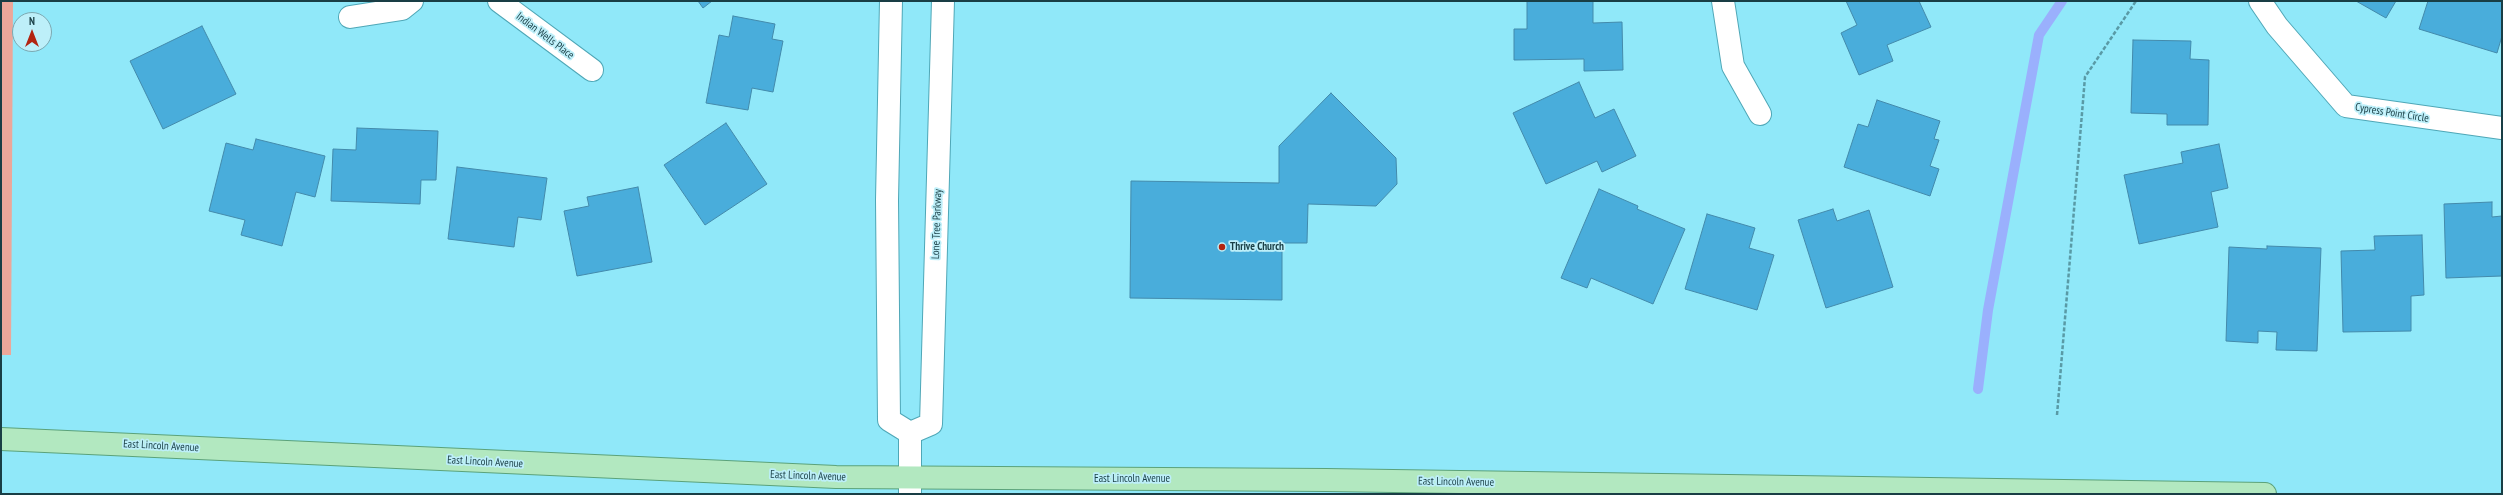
<!DOCTYPE html>
<style>
body{margin:0}
#map{position:relative;width:2503px;height:495px;overflow:hidden;background:#90e8f9;font-family:"PT Sans Narrow",sans-serif}
canvas{display:block}
.frame{position:absolute;inset:0;border:2px solid #193e45;pointer-events:none}
.north{position:absolute;left:12px;top:12px;width:40px;height:40px;box-sizing:border-box;background:#bdeff9;border:1px solid #7ba8b1;border-radius:50%;rotate:0deg;font-size:11px;font-weight:700;line-height:16px;text-align:center;color:#193e45}
.north::after{content:'';display:block;margin:auto;width:14px;height:18px;background:#b22411;clip-path:polygon(50% 0,100% 100%,50% 72%,0 100%)}
</style>
<div id="map">
<canvas width="2503" height="495"></canvas>
<div class="frame"></div>
<div class="north">N</div>
</div>
<script>
const context = document.querySelector('canvas').getContext('2d');
context.lineJoin = 'round';
function paint(path, color) {
  context.fillStyle = color;
  context.fill(path, 'evenodd');
}
function poly(rows) {
  const path = new Path2D();
  for (const r of rows) {
    path.moveTo(r[0], r[1]);
    for (let i = 2; i < r.length; i += 2) path.lineTo(r[i], r[i + 1]);
  }
  return path;
}
function strokePath(path, color, width, dash) {
  context.strokeStyle = color;
  context.lineWidth = width;
  context.lineCap = dash ? 'butt' : 'round';
  context.setLineDash(dash || []);
  context.stroke(path);
}
function drawText(font, color, halo, rows, align = 'center') {
  context.font = font + ' "PT Sans Narrow",sans-serif';
  context.lineWidth = 3.5;
  context.setLineDash([]);
  context.textBaseline = 'middle';
  context.strokeStyle = halo;
  context.fillStyle = color;
  for (const [text, x, y, turn = 0] of rows) {
    context.save();
    context.translate(x, y);
    context.rotate((+turn || 0) * Math.PI / 180);
    context.textAlign = isNaN(turn) ? turn : align;
    if (halo) context.strokeText(text, 0, 0);
    context.fillText(text, 0, 0);
    context.restore();
  }
}
paint(poly([
 [1,1,13,1,11,355,1,355]
]), '#eca79a');
strokePath(poly([
 [1978,389,1988,310,2039,35,2062,1]
]), '#9ab0fd', 10);
const building = poly([
 [698,1,712,1,703,8,698,1],
 [1527,1,1593,1,1593,23,1622,22,1623,70,1584,71,1584,59,1514,60,1514,29,1527,29,1527,1],
 [1846,1,1919,1,1931,27,1887,45,1893,61,1859,75,1841,33,1857,25,1846,1],
 [2356,1,2396,1,2386,18,2356,1],
 [2428,1,2502,1,2502,36,2497,53,2419,29,2428,1],
 [733,16,775,24,772,39,783,41,773,92,752,88,748,110,706,103,719,35,729,37,733,16],
 [202,26,236,94,163,129,130,61,202,26],
 [2133,40,2191,41,2190,59,2209,60,2208,125,2167,125,2167,114,2131,113,2133,40],
 [1579,82,1595,118,1614,109,1636,156,1602,172,1597,161,1546,184,1513,113,1579,82],
 [1331,93,1396,158,1397,184,1376,206,1308,204,1307,243,1282,243,1282,300,1130,298,1131,181,1279,183,1279,146,1331,93],
 [1877,100,1940,121,1934,139,1939,140,1930,166,1939,169,1930,196,1844,167,1858,124,1868,127,1877,100],
 [726,123,767,184,705,225,664,165,726,123],
 [357,128,438,131,436,180,421,180,420,204,331,201,333,149,356,150,357,128],
 [256,139,325,156,315,197,296,192,282,246,241,235,245,220,209,211,226,143,253,150,256,139],
 [2219,144,2228,188,2211,192,2218,227,2139,244,2124,175,2183,163,2181,152,2219,144],
 [457,167,547,178,541,220,518,217,514,247,448,239,457,167],
 [638,187,652,262,577,276,564,211,589,206,587,197,638,187],
 [1599,189,1638,206,1637,209,1685,229,1653,304,1591,278,1587,288,1561,278,1599,189],
 [2492,202,2492,217,2502,216,2502,276,2446,278,2444,204,2492,202],
 [1833,209,1837,221,1869,210,1893,287,1826,308,1798,220,1833,209],
 [1707,214,1755,228,1749,248,1774,255,1757,310,1685,289,1707,214],
 [2422,235,2424,295,2411,296,2411,331,2343,332,2341,251,2375,250,2374,236,2422,235],
 [2267,246,2321,248,2317,351,2276,350,2277,332,2258,331,2258,343,2226,341,2229,247,2267,249,2267,246]
]);
paint(building, '#49addb');
strokePath(building, '#438aab', 1);
const street = poly([
 [499,1,592,70],
 [1723,1,1733,66,1760,114],
 [2260,1,2277,26,2346,106,2502,128],
 [350,17,402,9,412,1]
]);
const secondary = poly([
 [891,1,887,200,889,420,910,433],
 [910,433,931,424,943,1],
 [910,433,910,494]
]);
const primary = poly([
 [1,439,836,477,1326,480,2265,494]
]);
strokePath(street, '#4fa7b7', 24);
strokePath(secondary, '#4fa7b7', 24);
strokePath(primary, '#5ba27a', 24);
strokePath(poly([
 [2057,415,2085,77,2136,1]
]), '#599aa6', 2.5, [4, 2]);
strokePath(street, '#fff', 22);
strokePath(secondary, '#fff', 22);
strokePath(primary, '#b2e8c0', 22);
for (const [x, y, r, color] of [
 [1222,247,4,"#b22411"]
]) {
  const dot = new Path2D();
  dot.arc(x, y, r, 0, 2 * Math.PI);
  context.fillStyle = color;
  context.fill(dot);
  strokePath(dot, '#bdeff9', 1.5);
}
drawText('11px', '#193e45', '#bdeff9', [
 ["Indian Wells Place",545,36,37],
 ["Cypress Point Circle",2392,113,9],
 ["Lone Tree Parkway",937,224,-88],
 ["East Lincoln Avenue",161,446,3],
 ["East Lincoln Avenue",485,462,3],
 ["East Lincoln Avenue",808,476,2],
 ["East Lincoln Avenue",1132,479],
 ["East Lincoln Avenue",1456,482,1]
]);
drawText('bold 11px', '#193e45', '#bdeff9', [
 ["Thrive Church",1230,247]
], 'left');
</script>
